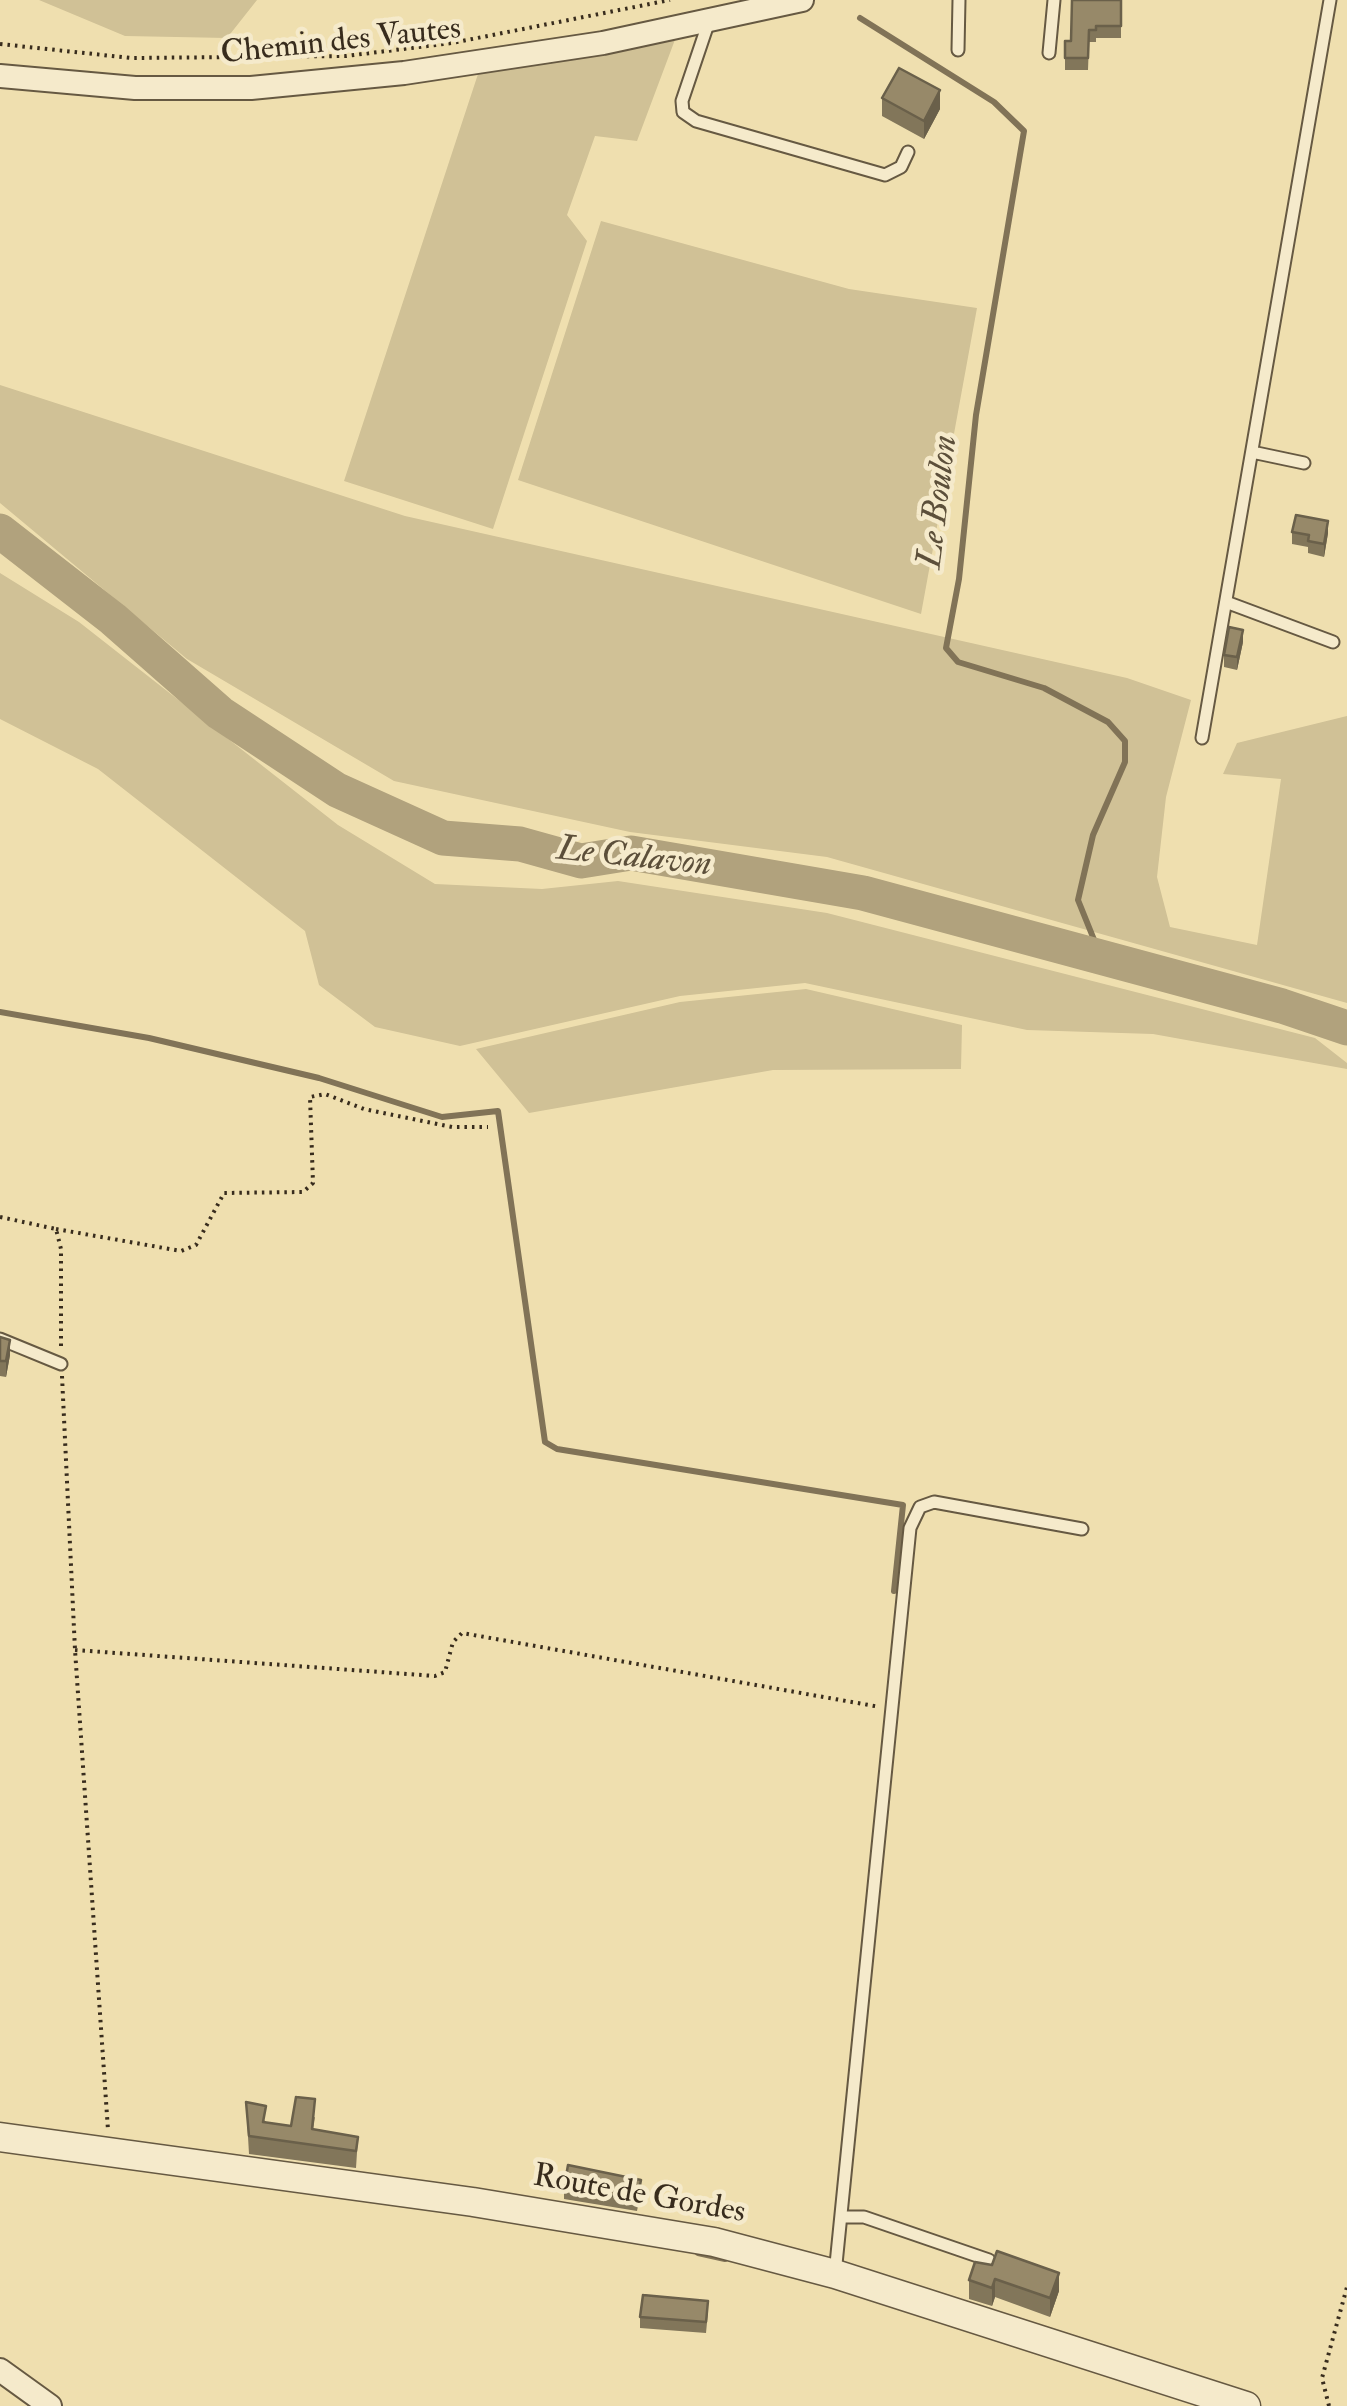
<!DOCTYPE html>
<style>
body{margin:0}
canvas{display:block;background:#efdfaf}
</style>
<canvas width="1347" height="2406"></canvas>
<script>
const context = document.querySelector('canvas').getContext('2d');
context.lineJoin = 'round';
function paint(path, color) {
  context.fillStyle = color;
  context.fill(path, 'evenodd');
}
function poly(rows) {
  const path = new Path2D();
  for (const r of rows) {
    path.moveTo(r[0], r[1]);
    for (let i = 2; i < r.length; i += 2) path.lineTo(r[i], r[i + 1]);
  }
  return path;
}
function strokePath(path, color, width, dash) {
  context.strokeStyle = color;
  context.lineWidth = width;
  context.lineCap = dash ? 'butt' : 'round';
  context.setLineDash(dash || []);
  context.stroke(path);
}
function drawText(font, color, halo, rows, align = 'center') {
  context.font = font + ' "IM FELL Double Pica",serif';
  context.lineWidth = 9;
  context.setLineDash([]);
  context.textBaseline = 'middle';
  context.strokeStyle = halo;
  context.fillStyle = color;
  for (const [text, x, y, turn = 0] of rows) {
    context.save();
    context.translate(x, y);
    context.rotate((+turn || 0) * Math.PI / 180);
    context.textAlign = isNaN(turn) ? turn : align;
    if (halo) context.strokeText(text, 0, 0);
    context.fillText(text, 0, 0);
    context.restore();
  }
}
paint(poly([
 [39,0,257,0,227,38,125,36],
 [676,37,637,141,595,136,567,215,587,241,493,529,344,481,478,74],
 [601,221,849,289,977,308,921,614,518,480],
 [0,385,405,516,1127,678,1191,700,1166,797,1157,877,1170,927,1257,945,1281,779,1223,774,1237,743,1347,716,1347,1003,827,857,630,832,394,781,187,659,0,503],
 [0,573,79,622,338,825,435,884,542,889,618,881,827,913,1315,1038,1347,1063,1347,1069,1153,1034,1027,1030,805,983,680,996,460,1046,375,1027,319,985,305,931,98,769,0,719],
 [806,989,962,1025,961,1069,773,1070,529,1113,476,1049,680,1002]
]), '#d0c196');
strokePath(poly([
 [860,18,994,102,1024,131,976,415,959,579,946,648,958,662,1044,688,1108,722,1125,741,1125,762,1093,835,1078,900,1101,957],
 [0,1012,149,1038,319,1078,442,1117,498,1111,545,1442,557,1449,903,1505,894,1591],
 [698,2253,725,2259]
]), '#817357', 6);
strokePath(poly([
 [0,531,113,619,220,713,337,790,443,838,520,844,581,861,631,853,863,893,1282,1006,1347,1028]
]), '#b1a27d', 35);
const service = poly([
 [709,21,682,101,683,112,696,121,885,175,901,167,908,152],
 [958,50,959,0],
 [1049,53,1054,0],
 [1252,452,1304,463],
 [1226,602,1333,642],
 [1202,738,1330,0],
 [0,1339,61,1364],
 [841,2217,864,2217,989,2260],
 [835,2274,910,1528,920,1507,934,1502,1082,1529]
]);
const minor = poly([
 [0,76,135,88,251,88,404,73,603,43,802,0],
 [0,2370,50,2406]
]);
const tertiary = poly([
 [0,2137,473,2202,714,2242,835,2274,1246,2406]
]);
strokePath(service, '#665942', 15);
strokePath(minor, '#665942', 26);
strokePath(tertiary, '#665942', 31);
strokePath(poly([
 [0,44,131,58,346,56,452,43,670,0],
 [0,1217,56,1229,61,1249,61,1346],
 [56,1229,181,1251,196,1245,224,1193,303,1192,313,1183,310,1097,325,1094,364,1109,452,1127,488,1127],
 [62,1376,75,1650,108,2130],
 [75,1650,435,1676,445,1672,453,1642,462,1633,880,1707],
 [1329,2406,1322,2378,1347,2287]
]), '#382c1d', 4, [2.5, 5]);
strokePath(service, '#f5eacb', 11);
strokePath(minor, '#f5eacb', 22);
strokePath(tertiary, '#f5eacb', 28);
paint(poly([
 [1121,0,1121,38,1096,38,1096,42,1089,42,1088,70,1065,70,1065,41,1071,41],
 [882,98,940,109,924,139,882,116],
 [1292,532,1328,533,1324,557,1308,553,1308,547,1292,544],
 [1243,642,1237,670,1224,667,1224,655],
 [0,1337,10,1355,6,1377,0,1376],
 [246,2102,266,2122,291,2126,315,2117,313,2130,358,2137,356,2168,249,2154],
 [564,2188,641,2191,637,2211,564,2199],
 [975,2262,1059,2291,1050,2317,995,2297,992,2306,969,2299,969,2280],
 [708,2312,706,2333,640,2328,640,2317]
]), '#82765a');
paint(poly([
 [940,90,940,109,924,139,924,121],
 [1328,521,1328,533,1324,557,1324,544],
 [1243,630,1243,642,1237,670,1237,657],
 [10,1340,10,1355,6,1377,6,1361],
 [1059,2273,1059,2291,1050,2317,1050,2298],
 [995,2279,995,2297,992,2306,992,2288]
]), '#6a604a');
const building = poly([
 [1072,0,1121,0,1121,26,1096,26,1096,30,1089,30,1088,58,1065,58,1065,41,1071,41,1072,0],
 [899,68,940,90,924,121,882,98,899,68],
 [1296,515,1328,521,1324,544,1308,541,1309,535,1292,532,1296,515],
 [1229,627,1243,630,1237,657,1224,655,1229,627],
 [0,1337,10,1340,6,1361,0,1361,0,1337],
 [296,2097,315,2099,312,2129,358,2137,356,2151,249,2136,246,2102,266,2106,263,2122,291,2126,296,2097],
 [568,2165,641,2180,637,2200,564,2188,568,2165],
 [997,2251,1059,2273,1050,2298,995,2279,992,2288,969,2280,975,2262,992,2265,997,2251],
 [643,2295,708,2301,706,2322,640,2317,643,2295]
]);
paint(building, '#978969');
strokePath(building, '#6a604a', 2.5);
drawText('32px', '#382c1d', '#f5eacb', [
 ["Chemin des Vautes",341,43,-6],
 ["Route de Gordes",639,2196,10]
]);
drawText('italic 35px', '#5c4f3a', '#f5eacb', [
 ["Le Boulon",940,502,-83],
 ["Le Calavon",634,859,6]
]);
</script>
